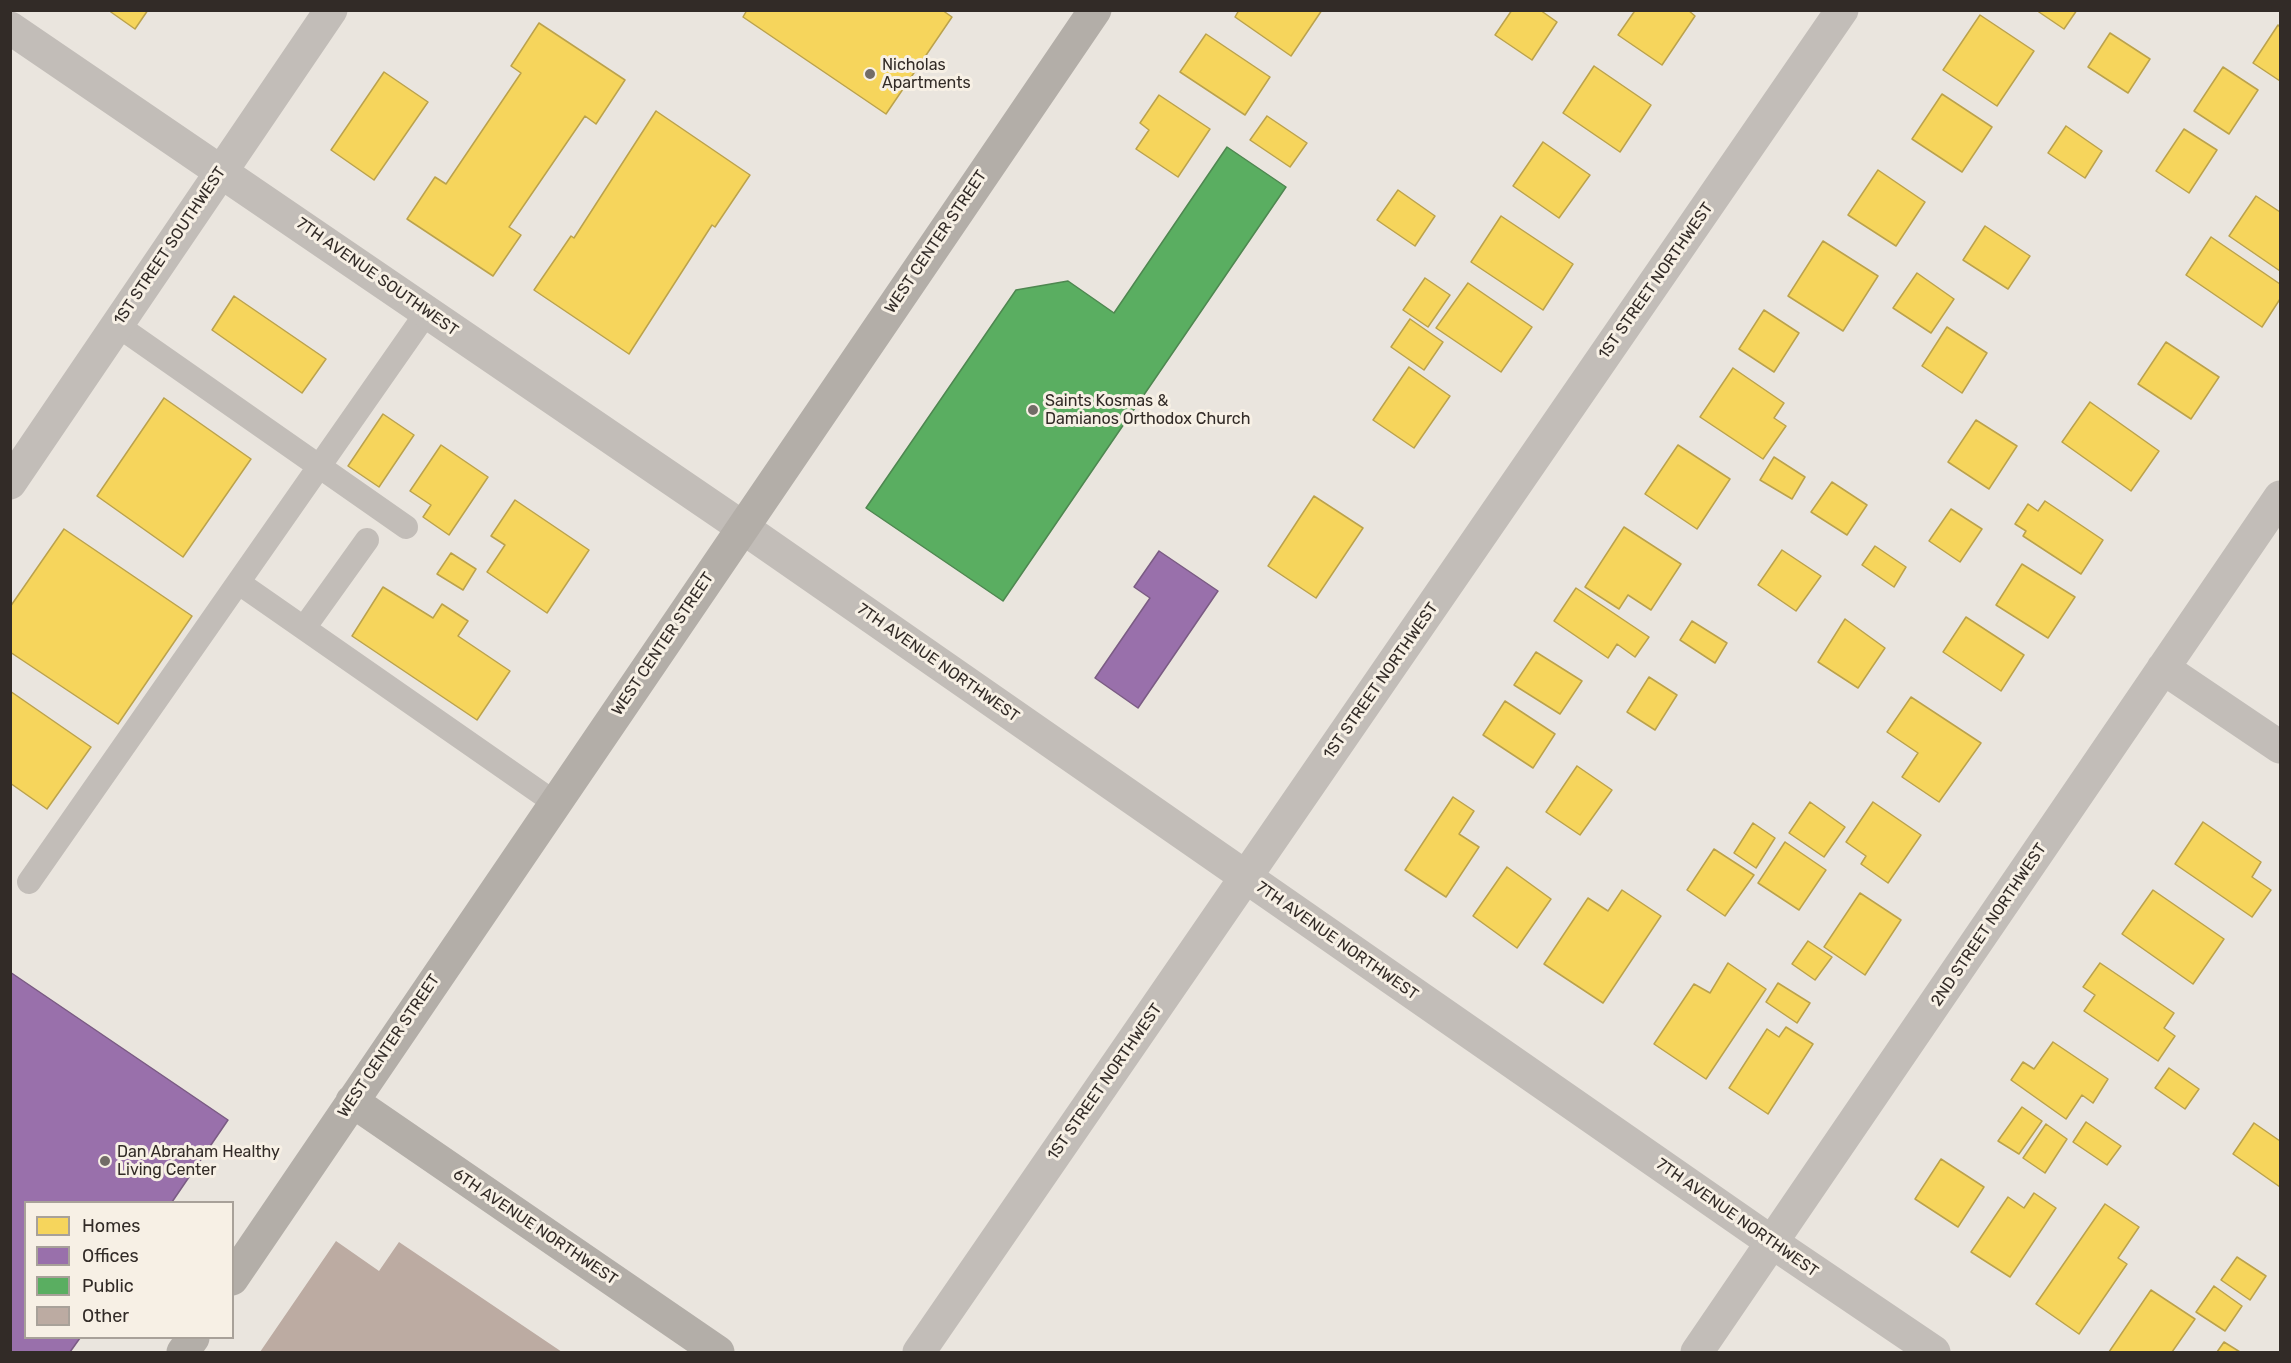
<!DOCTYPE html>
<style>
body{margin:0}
#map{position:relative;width:2291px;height:1363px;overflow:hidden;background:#eae5de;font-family:Rubik,sans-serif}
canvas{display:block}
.frame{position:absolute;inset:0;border:12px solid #322b27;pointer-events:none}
.legend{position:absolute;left:24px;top:1201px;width:210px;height:138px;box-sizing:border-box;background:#f7f0e5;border:2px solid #a8a199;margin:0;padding:8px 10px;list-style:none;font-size:18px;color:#322b27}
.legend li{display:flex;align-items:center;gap:12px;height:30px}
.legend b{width:30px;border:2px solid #a8a199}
</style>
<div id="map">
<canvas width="2291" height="1363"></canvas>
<div class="frame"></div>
<ul class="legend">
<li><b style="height:16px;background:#f6d55c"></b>Homes</li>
<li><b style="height:16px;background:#9970ab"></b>Offices</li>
<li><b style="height:16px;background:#5aae61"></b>Public</li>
<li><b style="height:16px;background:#bcaba2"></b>Other</li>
</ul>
</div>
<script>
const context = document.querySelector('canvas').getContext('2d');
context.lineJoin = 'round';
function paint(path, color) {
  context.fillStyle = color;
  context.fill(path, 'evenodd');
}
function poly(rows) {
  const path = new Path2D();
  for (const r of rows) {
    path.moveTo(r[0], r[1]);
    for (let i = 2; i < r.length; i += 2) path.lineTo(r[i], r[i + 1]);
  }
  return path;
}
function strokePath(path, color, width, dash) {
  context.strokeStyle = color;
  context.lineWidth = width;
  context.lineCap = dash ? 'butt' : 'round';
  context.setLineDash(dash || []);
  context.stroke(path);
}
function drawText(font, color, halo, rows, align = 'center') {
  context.font = font + ' Rubik,sans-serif';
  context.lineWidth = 6;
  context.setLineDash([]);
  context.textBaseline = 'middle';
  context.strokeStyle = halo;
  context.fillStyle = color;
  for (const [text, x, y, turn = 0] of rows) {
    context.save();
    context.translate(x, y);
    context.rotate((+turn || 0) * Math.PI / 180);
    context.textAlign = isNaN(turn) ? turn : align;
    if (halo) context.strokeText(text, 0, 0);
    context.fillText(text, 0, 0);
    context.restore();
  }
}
const homes = poly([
 [108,10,148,10,135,29,108,10],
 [747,10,942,10,952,17,886,114,743,17,747,10],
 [1239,10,1322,10,1291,56,1235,17,1239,10],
 [1512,10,1540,10,1557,22,1532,60,1495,35,1512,10],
 [1631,10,1688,10,1695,16,1662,65,1618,35,1634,12,1631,10],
 [2036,10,2077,10,2064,29,2036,10],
 [1980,15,2034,51,1997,106,1943,70,1980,15],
 [539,23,625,80,596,124,585,116,509,227,521,235,493,276,407,219,435,177,446,184,521,73,511,66,539,23],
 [2278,25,2280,27,2280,81,2253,63,2278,25],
 [2110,33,2150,59,2128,93,2088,67,2110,33],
 [1206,34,1270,77,1245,115,1180,72,1206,34],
 [1594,66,1651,105,1620,152,1563,113,1594,66],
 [2223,67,2258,90,2229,134,2194,111,2223,67],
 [384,72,428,102,374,180,331,150,384,72],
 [1942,94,1992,127,1962,172,1912,139,1942,94],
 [1159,95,1210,129,1178,177,1136,149,1149,130,1140,123,1159,95],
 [656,111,750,175,715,227,712,225,629,354,534,290,571,236,574,238,656,111],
 [1267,116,1307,143,1290,167,1250,140,1267,116],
 [2066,126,2102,151,2085,178,2048,153,2066,126],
 [2184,129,2217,150,2189,193,2156,171,2184,129],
 [1543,142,1590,175,1559,218,1513,186,1543,142],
 [1878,170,1925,202,1896,246,1848,215,1878,170],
 [1398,190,1435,216,1415,246,1377,220,1398,190],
 [2256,196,2280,212,2280,271,2229,236,2256,196],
 [1501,216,1573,264,1543,310,1471,262,1501,216],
 [1985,226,2030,256,2008,289,1963,260,1985,226],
 [2211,237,2280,284,2280,299,2262,327,2186,275,2211,237],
 [1823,241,1878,276,1843,331,1788,296,1823,241],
 [1917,273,1954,299,1931,333,1893,308,1917,273],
 [1425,278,1450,295,1428,327,1403,310,1425,278],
 [1468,283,1532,327,1501,372,1436,328,1468,283],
 [234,296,326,359,302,393,212,330,234,296],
 [1764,310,1799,333,1774,372,1739,349,1764,310],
 [1410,319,1443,342,1424,370,1391,347,1410,319],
 [1947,327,1987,353,1962,393,1922,366,1947,327],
 [2166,342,2219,377,2191,419,2138,384,2166,342],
 [1409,367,1450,396,1414,448,1373,420,1409,367],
 [1733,368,1784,403,1774,418,1786,426,1763,459,1700,417,1733,368],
 [164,398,251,459,183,557,97,496,164,398],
 [2090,402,2159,451,2131,491,2062,442,2090,402],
 [383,414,414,435,379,487,348,466,383,414],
 [1976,420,2017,446,1989,489,1948,462,1976,420],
 [441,445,488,477,449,535,423,517,431,505,410,491,441,445],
 [1678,445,1730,479,1697,529,1645,494,1678,445],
 [1774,457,1805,477,1792,499,1760,480,1774,457],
 [1832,482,1867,505,1847,535,1811,512,1832,482],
 [1314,496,1363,528,1316,598,1268,566,1314,496],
 [515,500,589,550,547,613,487,572,505,545,491,536,515,500],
 [2045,501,2103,540,2081,574,2023,536,2026,531,2015,524,2028,504,2038,511,2045,501],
 [1951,509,1982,529,1960,562,1929,541,1951,509],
 [1624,527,1681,564,1651,610,1628,595,1619,609,1585,587,1624,527],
 [64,529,192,616,118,724,10,652,10,607,64,529],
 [1875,546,1906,567,1894,587,1862,565,1875,546],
 [1782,550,1821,576,1796,611,1758,585,1782,550],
 [451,553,476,569,463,590,437,574,451,553],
 [2022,564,2075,597,2048,638,1996,605,2022,564],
 [383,587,433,618,442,604,468,621,458,636,510,671,477,720,352,636,383,587],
 [1576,588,1649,637,1635,657,1617,644,1608,658,1554,621,1576,588],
 [1966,617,2024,655,2001,691,1943,652,1966,617],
 [1845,619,1885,648,1858,688,1818,662,1845,619],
 [1692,621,1727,643,1715,663,1680,640,1692,621],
 [1536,652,1582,681,1560,714,1514,685,1536,652],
 [1649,677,1677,695,1655,730,1627,712,1649,677],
 [10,691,91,747,47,809,10,783,10,691],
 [1911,697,1981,743,1939,802,1902,777,1918,753,1887,732,1911,697],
 [1505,701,1555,734,1533,768,1483,735,1505,701],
 [1577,766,1612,790,1580,835,1546,812,1577,766],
 [1453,797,1474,811,1459,834,1479,847,1446,897,1405,870,1453,797],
 [1810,802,1845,827,1824,857,1789,833,1810,802],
 [1873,802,1921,835,1888,883,1861,864,1866,856,1846,842,1873,802],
 [2203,822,2261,862,2252,877,2271,890,2252,917,2175,864,2203,822],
 [1753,823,1775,838,1756,868,1734,853,1753,823],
 [1785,842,1826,870,1799,910,1758,883,1785,842],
 [1714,849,1754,875,1725,916,1687,890,1714,849],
 [1507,867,1551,899,1517,948,1473,916,1507,867],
 [1622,890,1661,916,1603,1003,1544,964,1588,898,1608,911,1622,890],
 [2153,890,2224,939,2193,984,2122,934,2153,890],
 [1860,893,1901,920,1865,975,1824,947,1860,893],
 [1808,941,1832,957,1815,980,1792,964,1808,941],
 [1728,963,1766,989,1706,1079,1654,1044,1694,984,1710,993,1728,963],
 [2100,963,2174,1013,2164,1028,2175,1036,2158,1061,2084,1011,2095,995,2083,987,2100,963],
 [1778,983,1810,1003,1797,1023,1766,1002,1778,983],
 [1786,1027,1813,1044,1768,1114,1729,1088,1767,1029,1779,1037,1786,1027],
 [2053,1042,2108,1079,2093,1103,2082,1095,2066,1119,2011,1080,2023,1062,2034,1069,2053,1042],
 [2169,1068,2199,1089,2185,1109,2155,1088,2169,1068],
 [2022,1107,2042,1121,2019,1154,1998,1141,2022,1107],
 [2086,1122,2121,1146,2107,1165,2073,1142,2086,1122],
 [2254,1123,2280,1141,2280,1187,2233,1154,2254,1123],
 [2046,1124,2067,1139,2045,1173,2023,1158,2046,1124],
 [1941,1159,1984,1187,1958,1227,1915,1199,1941,1159],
 [2034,1193,2056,1208,2010,1277,1971,1252,2008,1197,2024,1208,2034,1193],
 [2105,1204,2139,1227,2118,1258,2127,1264,2079,1334,2036,1304,2105,1204],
 [2237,1257,2266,1276,2250,1300,2221,1280,2237,1257],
 [2214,1286,2242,1306,2225,1331,2196,1312,2214,1286],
 [2151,1290,2195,1319,2172,1352,2109,1352,2151,1290],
 [2224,1342,2240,1352,2217,1352,2224,1342]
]);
paint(homes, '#f6d55c');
strokePath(homes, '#bba24c', 1.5);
const offices = poly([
 [1159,551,1218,591,1138,708,1095,678,1150,598,1134,587,1159,551],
 [10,972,228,1120,172,1202,26,1202,26,1338,80,1338,70,1352,10,1352,10,972]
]);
paint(offices, '#9970ab');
strokePath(offices, '#7a5b83', 1.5);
const public = poly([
 [1227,147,1286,187,1003,601,866,508,1016,290,1068,281,1114,313,1227,147]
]);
paint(public, '#5aae61');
strokePath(public, '#4e8750', 1.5);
paint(poly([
 [336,1241,379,1271,399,1242,562,1352,260,1352]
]), '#bcaba2');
strokePath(poly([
 [117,325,406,527],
 [239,583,555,803],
 [304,628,367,540],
 [29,882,427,312]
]), '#c2bdb8', 24);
strokePath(poly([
 [10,28,742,527,1773,1243,1934,1352],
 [10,483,331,10],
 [2163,668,2280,747],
 [919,1352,1842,10],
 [1697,1352,2280,497]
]), '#c2bdb8', 33);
strokePath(poly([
 [352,1101,718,1352],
 [232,1279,1095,10],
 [183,1352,193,1338]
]), '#b3aea8', 33);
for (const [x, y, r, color] of [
 [870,74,6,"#726c67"],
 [1033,410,6,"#726c67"],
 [105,1161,6,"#726c67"]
]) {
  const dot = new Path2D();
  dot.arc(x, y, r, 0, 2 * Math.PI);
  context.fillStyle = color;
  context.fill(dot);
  strokePath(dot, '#f7f0e5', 2);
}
drawText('16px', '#322b27', '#f7f0e5', [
 ["Nicholas",882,65],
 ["Apartments",882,83],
 ["Saints Kosmas &",1045,401],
 ["Damianos Orthodox Church",1045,419],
 ["Dan Abraham Healthy",117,1152],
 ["Living Center",117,1170]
], 'left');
drawText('16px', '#322b27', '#f7f0e5', [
 ["WEST CENTER STREET",936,242,-56],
 ["1ST STREET SOUTHWEST",170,246,-56],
 ["7TH AVENUE SOUTHWEST",377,277,35],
 ["1ST STREET NORTHWEST",1656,281,-55],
 ["WEST CENTER STREET",663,644,-56],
 ["7TH AVENUE NORTHWEST",938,663,35],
 ["1ST STREET NORTHWEST",1381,681,-55],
 ["2ND STREET NORTHWEST",1989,925,-56],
 ["7TH AVENUE NORTHWEST",1337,941,35],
 ["WEST CENTER STREET",389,1046,-56],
 ["1ST STREET NORTHWEST",1105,1082,-55],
 ["7TH AVENUE NORTHWEST",1737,1218,35],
 ["6TH AVENUE NORTHWEST",535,1227,34]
]);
</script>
